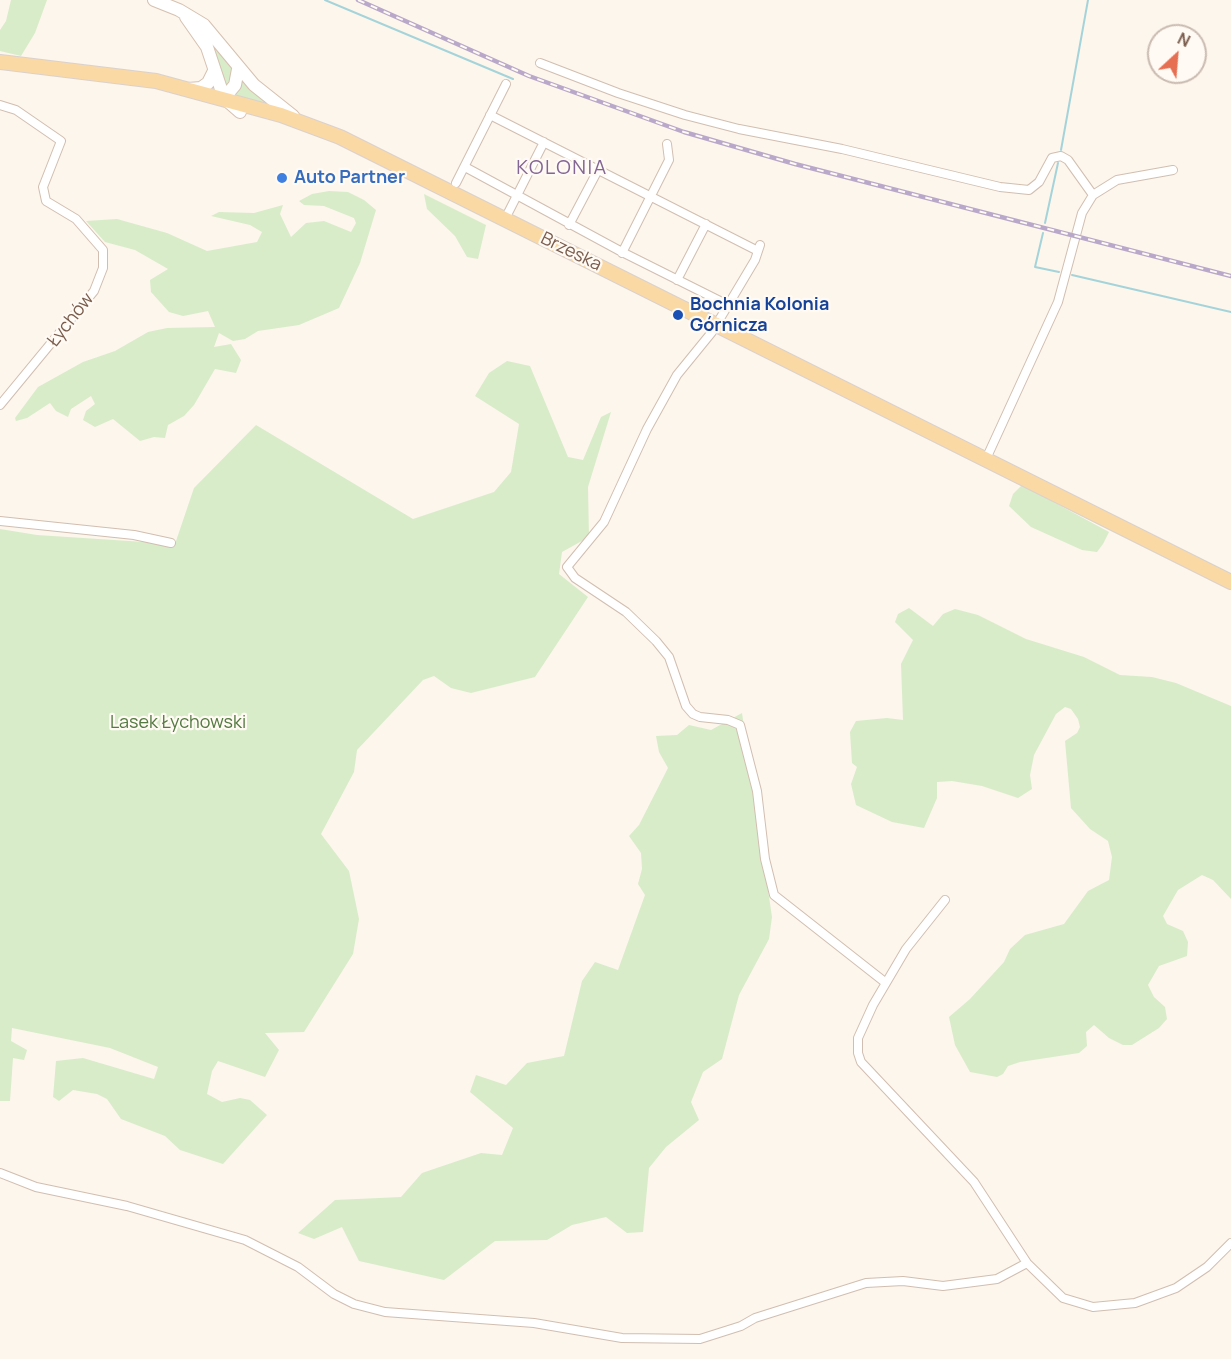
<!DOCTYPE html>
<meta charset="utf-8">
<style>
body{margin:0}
#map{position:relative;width:1231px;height:1359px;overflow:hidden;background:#fdf6ec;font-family:Manrope,sans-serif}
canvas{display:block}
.north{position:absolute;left:1147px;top:24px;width:60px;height:60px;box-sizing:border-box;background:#fffaf3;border:2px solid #cabbb1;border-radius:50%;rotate:26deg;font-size:16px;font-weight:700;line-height:24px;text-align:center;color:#7a5c4d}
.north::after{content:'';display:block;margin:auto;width:21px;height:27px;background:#e76f51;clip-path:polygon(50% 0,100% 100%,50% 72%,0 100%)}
</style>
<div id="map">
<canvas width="1231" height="1359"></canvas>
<div class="north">N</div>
</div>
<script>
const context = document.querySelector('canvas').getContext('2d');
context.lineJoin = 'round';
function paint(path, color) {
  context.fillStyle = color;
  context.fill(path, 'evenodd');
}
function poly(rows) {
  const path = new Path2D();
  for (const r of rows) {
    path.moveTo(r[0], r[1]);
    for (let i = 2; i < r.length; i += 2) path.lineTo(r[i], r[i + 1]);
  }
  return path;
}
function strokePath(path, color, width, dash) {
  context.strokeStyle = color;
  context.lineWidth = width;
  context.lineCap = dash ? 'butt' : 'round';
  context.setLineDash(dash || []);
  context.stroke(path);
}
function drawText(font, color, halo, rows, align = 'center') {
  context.font = font + ' Manrope,sans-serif';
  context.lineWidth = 4.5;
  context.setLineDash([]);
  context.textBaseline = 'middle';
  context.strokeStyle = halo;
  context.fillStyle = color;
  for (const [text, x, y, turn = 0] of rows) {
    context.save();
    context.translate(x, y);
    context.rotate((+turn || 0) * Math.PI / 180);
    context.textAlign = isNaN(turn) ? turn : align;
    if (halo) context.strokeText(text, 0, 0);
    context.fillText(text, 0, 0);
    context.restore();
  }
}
paint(poly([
 [11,0,47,0,35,33,21,56,0,51,0,30,6,21],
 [200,26,232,64,234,73,226,92],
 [241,77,257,95,271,108,232,96],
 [329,191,348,192,364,200,376,210,360,263,339,308,299,325,258,331,245,339,233,341,219,333,214,347,231,344,241,360,236,373,215,369,194,405,184,416,168,425,165,438,154,437,140,441,113,419,95,427,83,420,86,411,95,404,91,396,71,409,68,417,56,411,50,403,27,418,16,421,15,418,38,387,83,362,115,351,148,332,167,328,215,327,208,311,183,316,169,312,151,292,150,280,168,269,135,250,105,242,86,221,117,219,167,233,207,251,257,242,262,232,250,225,211,216,219,212,254,213,283,205,280,214,291,237,306,223,324,221,351,232,356,223,354,218,324,206,304,205,299,201,312,194],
 [424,194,486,225,478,259,467,257,455,236,427,209],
 [507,361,530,366,568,457,583,460,601,417,611,412,588,487,589,537,562,552,559,574,588,597,535,677,471,693,451,688,434,676,423,680,357,750,354,772,321,834,349,871,359,919,353,954,304,1032,265,1033,279,1050,265,1077,218,1061,212,1071,207,1094,222,1102,240,1098,250,1100,267,1115,223,1164,180,1150,165,1136,121,1119,107,1099,97,1094,73,1090,59,1101,53,1097,56,1061,83,1058,154,1079,158,1067,110,1048,12,1028,11,1041,27,1050,24,1060,13,1058,10,1101,0,1101,0,529,37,535,175,544,194,488,256,425,413,519,494,492,511,472,519,424,475,396,489,373],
 [1022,485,1109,532,1103,544,1097,552,1082,550,1031,527,1009,506,1013,494],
 [909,608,933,626,943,614,955,609,978,615,1026,639,1084,657,1120,675,1152,677,1176,683,1231,706,1231,899,1213,880,1202,875,1178,890,1163,916,1167,924,1183,931,1188,942,1187,956,1159,966,1148,985,1154,997,1165,1007,1167,1019,1159,1028,1132,1045,1123,1045,1109,1038,1094,1025,1086,1032,1087,1046,1079,1053,1020,1062,1008,1066,1003,1074,997,1077,970,1072,955,1045,949,1017,970,999,1004,962,1010,949,1025,935,1064,924,1088,891,1109,880,1112,857,1108,841,1090,829,1071,808,1065,741,1077,733,1080,727,1078,719,1071,709,1065,707,1056,714,1034,755,1030,775,1032,789,1018,798,982,786,952,781,937,782,937,798,924,828,892,822,856,805,851,784,857,767,852,763,850,732,856,721,887,718,903,720,901,664,913,640,895,622,898,614],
 [742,713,772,917,769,939,739,995,722,1059,703,1072,691,1102,699,1120,666,1147,649,1168,643,1232,627,1233,606,1217,572,1225,547,1240,495,1241,444,1280,359,1261,342,1227,314,1239,298,1233,335,1200,401,1197,422,1173,481,1153,502,1155,513,1128,470,1092,476,1075,506,1085,527,1063,564,1056,582,981,595,962,618,970,645,895,638,884,642,869,641,853,629,836,639,825,668,768,659,752,656,736,677,735,689,725,711,730]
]), '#d8ecc9');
strokePath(poly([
 [325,0,513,79],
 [1061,150,1088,0],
 [1045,223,1058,163],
 [1043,233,1035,267,1059,272],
 [1072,275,1231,312]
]), '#a5d3da', 2);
const street = poly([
 [540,63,618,93,685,115,739,129,842,149,1000,187,1029,190,1039,182,1052,158,1061,156,1068,160,1093,195,1082,213,1058,302,986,459],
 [0,105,16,110,61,141,43,187,46,201,76,219,103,250,103,268,94,291,0,405],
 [490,115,758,251],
 [465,167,622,252,728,305],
 [456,183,506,84],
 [1093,195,1117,180,1173,170],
 [505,219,544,142],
 [569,225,598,170],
 [760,245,755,260,712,332,677,375,647,429,604,522,567,567,575,578,626,612,656,641,669,657,686,706,693,714,700,717,728,720,740,725,757,791,765,859,774,895,886,983],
 [622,253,669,160,667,144],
 [677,280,706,224],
 [0,521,134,535,171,543],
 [945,900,906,949,873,1005,858,1038,858,1053,861,1062,974,1182,1027,1263,1063,1298,1093,1307,1135,1303,1176,1288,1207,1267,1231,1243],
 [0,1173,36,1187,127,1206,245,1240,298,1267,334,1294,354,1304,385,1312,534,1323,622,1338,700,1339,741,1326,755,1318,866,1283,903,1281,943,1286,997,1279,1027,1263]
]);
const secondary = poly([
 [154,0,179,10,204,25,254,85,293,116],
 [186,17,207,47,224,98,240,112],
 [188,89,201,88,208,83,214,71],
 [224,98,235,85,238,69]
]);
const primary = poly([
 [0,62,156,81,281,115,340,137,1231,582]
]);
strokePath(street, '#d1beb0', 10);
strokePath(secondary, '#d6c0b0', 14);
strokePath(primary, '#dad1cd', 16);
strokePath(street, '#fff', 8);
strokePath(secondary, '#fff', 12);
strokePath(primary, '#fbd9a5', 14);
const rail = poly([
 [358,0,529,76,684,132,795,164,1231,276]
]);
strokePath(rail, '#b9a8c9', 4.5);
strokePath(rail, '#fffaf3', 2, [7]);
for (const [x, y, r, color] of [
 [282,178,6,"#3f7fe0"],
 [678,315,6,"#1a4fb4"]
]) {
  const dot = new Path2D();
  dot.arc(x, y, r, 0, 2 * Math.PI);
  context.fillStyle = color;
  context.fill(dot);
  strokePath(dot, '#fffaf3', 2);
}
drawText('bold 18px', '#366cbe', '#fffaf3', [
 ["Auto Partner",294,178]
], 'left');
drawText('18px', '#7a5c4d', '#fffaf3', [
 ["Brzeska",571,252,26],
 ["Łychów",71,320,-52]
]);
drawText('bold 18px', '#164399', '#fffaf3', [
 ["Bochnia Kolonia",690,305],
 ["Górnicza",690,326]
], 'left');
drawText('18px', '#537a41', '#fffaf3', [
 ["Lasek Łychowski",178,723]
]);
context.letterSpacing = '1.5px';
drawText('20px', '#846695', '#fffaf3', [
 ["KOLONIA",562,168]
]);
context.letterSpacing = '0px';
</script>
